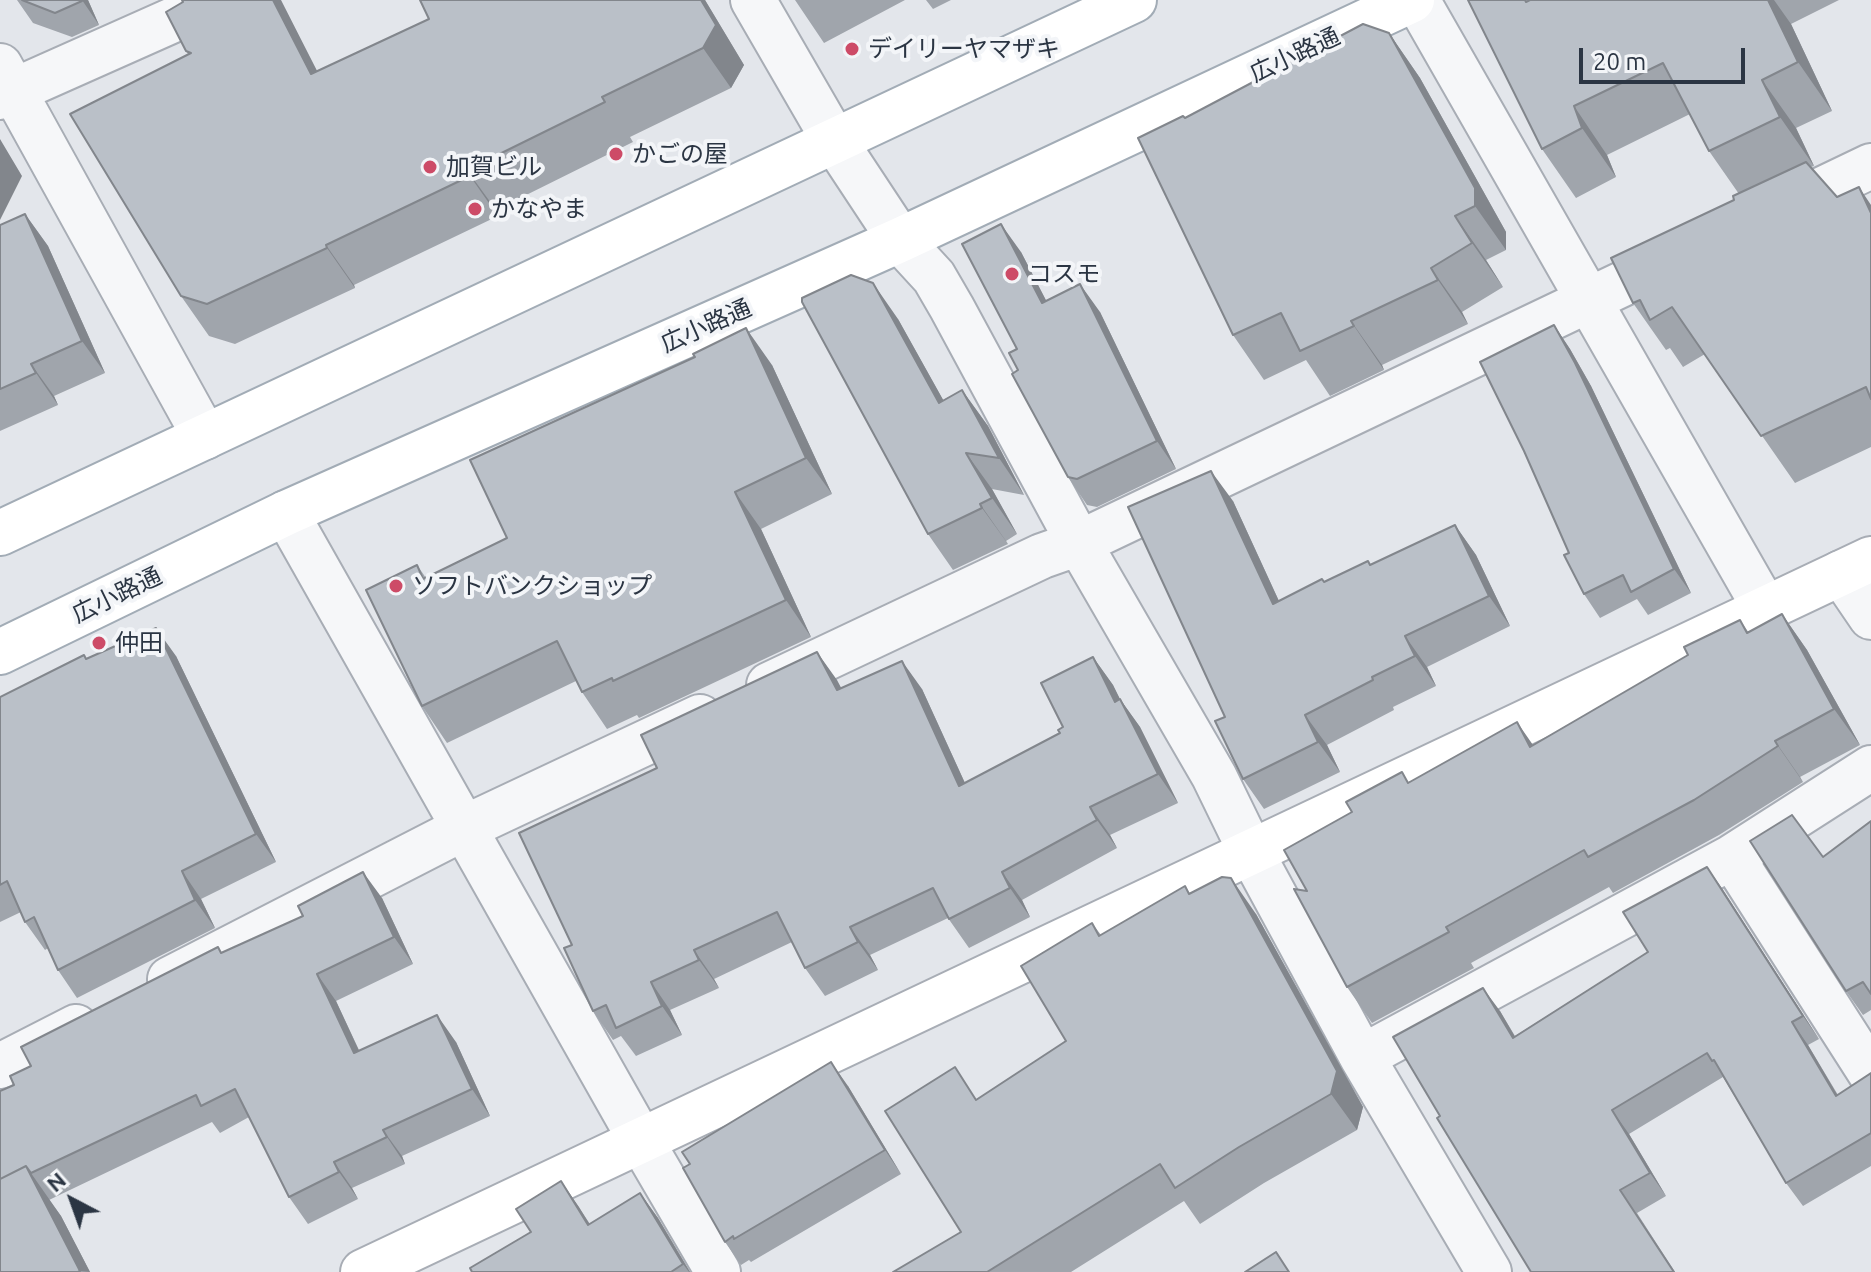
<!DOCTYPE html>
<meta charset="utf-8">
<style>
body{margin:0}
#map{position:relative;width:1871px;height:1272px;overflow:hidden;background:#e3e6eb;font-family:Ubuntu,sans-serif}
canvas{display:block}
.north{position:absolute;left:32px;top:1160px;width:80px;height:80px;-webkit-text-stroke:6px #f3f5f8;paint-order:stroke;rotate:319deg;font-size:22px;font-weight:700;line-height:32px;text-align:center;color:#2b3543}
.north::after{content:'';display:block;margin:auto;width:28px;height:36px;background:#2b3543;clip-path:polygon(50% 0,100% 100%,50% 72%,0 100%)}
.scale{position:absolute;left:1579px;top:48px;width:166px;height:36px;box-sizing:border-box;border:4px solid #2b3543;border-top:0;padding-left:10px;font-size:24px;line-height:28px;white-space:nowrap;color:#2b3543;-webkit-text-stroke:6px #f3f5f8;paint-order:stroke}
</style>
<div id="map">
<canvas width="1871" height="1272"></canvas>
<div class="north">N</div>
<div class="scale">20 m</div>
</div>
<script>
const context = document.querySelector('canvas').getContext('2d');
context.lineJoin = 'round';
function poly(rows) {
  const path = new Path2D();
  for (const r of rows) {
    path.moveTo(r[0], r[1]);
    for (let i = 2; i < r.length; i += 2) path.lineTo(r[i], r[i + 1]);
  }
  return path;
}
function strokePath(path, color, width, dash) {
  context.strokeStyle = color;
  context.lineWidth = width;
  context.lineCap = dash ? 'butt' : 'round';
  context.setLineDash(dash || []);
  context.stroke(path);
}
function paint(path, color) {
  context.fillStyle = color;
  context.fill(path, 'evenodd');
}
function drawText(font, color, halo, rows, align = 'center') {
  context.font = font + ' Ubuntu,"Noto Sans JP",sans-serif';
  context.lineWidth = 8;
  context.setLineDash([]);
  context.textBaseline = 'middle';
  context.strokeStyle = halo;
  context.fillStyle = color;
  for (const [text, x, y, turn = 0] of rows) {
    context.save();
    context.translate(x, y);
    context.rotate((+turn || 0) * Math.PI / 180);
    context.textAlign = isNaN(turn) ? turn : align;
    if (halo) context.strokeText(text, 0, 0);
    context.fillText(text, 0, 0);
    context.restore();
  }
}
const street = poly([
 [753,0,834,140,900,240,934,277,952,308,1079,543,1214,776,1251,852,1362,1057,1489,1272],
 [1417,0,1766,610],
 [0,66,205,437],
 [0,97,218,0],
 [1775,212,1871,166],
 [286,513,640,1139,718,1272],
 [1841,573,1871,617],
 [769,685,1042,556,1079,543,1677,258],
 [1732,857,1871,1074],
 [170,979,464,828,700,717],
 [1362,1057,1732,857,1871,768],
 [0,1066,76,1027]
]);
const secondary = poly([
 [363,1272,1871,559]
]);
const primary = poly([
 [0,533,1134,0],
 [0,652,286,513,900,240,1412,0]
]);
strokePath(street, '#a8adb5', 48);
strokePath(secondary, '#a8adb5', 48);
strokePath(primary, '#a2acb6', 48);
strokePath(street, '#f6f7f9', 44);
strokePath(secondary, '#fff', 44);
strokePath(primary, '#fff', 44);
paint(poly([
 [17,0,88,0,99,25,72,37,33,23],
 [420,0,705,0,744,65,731,88,630,137,633,142,496,210,498,216,354,285,355,288,235,344,209,336,181,296,188,54,186,51,183,2,317,71,429,19],
 [795,0,905,0,824,43],
 [926,0,951,0,933,9],
 [1468,0,1839,0,1791,24,1832,111,1796,128,1814,166,1811,167,1837,197,1871,205,1871,447,1795,483,1705,354,1683,367,1670,348,1666,350,1633,303,1734,200,1739,194,1709,151,1690,114,1607,155,1616,177,1576,198,1542,149],
 [1389,33,1420,78,1506,232,1506,250,1486,260,1503,287,1462,312,1468,324,1382,365,1384,370,1330,396,1306,360,1264,380,1233,335,1185,118],
 [25,214,48,246,105,373,54,396,58,405,0,431,0,225],
 [1021,252,1046,301,1100,312,1176,469,1097,507,1087,505,1068,477,1018,370,1017,349],
 [898,319,943,400,962,390,988,426,1024,495,992,489,1017,534,1006,541,1008,544,953,570,928,534],
 [1554,325,1570,349,1591,386,1691,593,1648,615,1637,599,1600,618,1584,594,1569,553],
 [772,365,832,494,761,529,811,637,639,718,637,715,607,729,582,692,576,681,447,743,422,706,417,565,426,578,507,538],
 [1233,501,1279,601,1324,582,1368,561,1370,565,1455,525,1476,555,1510,626,1427,667,1436,686,1393,707,1394,710,1327,745,1340,772,1264,809,1243,779,1225,717],
 [1782,614,1807,650,1860,745,1800,777,1803,782,1719,835,1613,893,1609,887,1471,963,1474,968,1372,1023,1347,987,1307,891,1352,812,1402,772,1408,782,1533,745,1688,655,1740,620,1749,633],
 [817,652,841,688,922,689,965,783,1060,733,1093,657,1113,685,1120,699,1140,727,1178,803,1110,835,1117,848,1022,900,1030,917,969,948,948,918,870,955,878,970,825,996,805,968,792,942,714,979,719,988,670,1010,682,1035,636,1056,621,1036,613,1040,593,1011,572,945,657,768],
 [176,656,276,862,201,899,215,928,77,998,58,970,48,948,45,950,25,922,21,912,0,922,0,697,87,659],
 [1871,821,1871,1010,1863,1015,1846,991,1823,857],
 [1707,867,1723,890,1819,1039,1808,1045,1838,1095,1871,1073,1871,1166,1803,1206,1786,1183,1723,1077,1629,1134,1666,1196,1637,1213,1675,1272,1531,1272,1440,1116,1500,1011,1515,1036,1648,952],
 [1185,886,1190,894,1256,914,1363,1107,1357,1130,1264,1183,1200,1224,1184,1201,1071,1272,893,1272,961,1232,977,1099,1066,1041,1092,923,1101,935],
 [382,898,413,964,336,1001,359,1050,456,1042,490,1116,402,1156,405,1164,352,1188,358,1199,308,1224,289,1197,249,1117,220,1133,212,1122,49,1200,61,1216,90,1272,0,1272,14,1085,31,1066,218,947,222,953],
 [848,1086,901,1174,751,1262,749,1260,741,1265,725,1242],
 [561,1181,590,1224,640,1193,658,1218,690,1272,472,1272,531,1232]
]), '#a0a5ac');
paint(poly([
 [82,0,88,0,99,25],
 [273,0,281,0,339,114,311,74],
 [701,0,705,0,744,65,731,88,703,48],
 [1768,0,1774,0,1791,24,1832,111,1798,62],
 [1389,33,1420,78,1506,232,1506,250,1475,206],
 [1762,80,1796,128,1814,166,1780,117],
 [1574,106,1607,155,1616,177,1582,128],
 [0,139,22,176,0,220],
 [467,170,496,210,498,216,470,176],
 [1859,187,1871,205,1871,213],
 [25,214,48,246,105,373,82,341],
 [1455,216,1486,260,1503,287,1472,243],
 [1001,224,1021,252,1062,331,1042,303],
 [326,245,354,285,355,288,327,248],
 [1431,268,1462,312,1468,324,1438,280],
 [873,283,898,319,965,439,939,403],
 [1080,284,1100,312,1176,469,1157,441],
 [1351,321,1382,365,1384,370,1354,326],
 [1554,325,1570,349,1591,386,1691,593,1674,569],
 [746,328,772,365,832,494,806,458],
 [31,364,54,396,58,405,36,373],
 [962,390,988,426,1024,495,999,458],
 [966,453,992,489,1017,534,992,498],
 [1211,471,1233,501,1294,634,1273,604],
 [735,492,761,529,811,637,786,600],
 [980,504,1006,541,1008,544,982,508],
 [1455,525,1476,555,1510,626,1489,596],
 [1782,614,1807,650,1860,745,1834,709],
 [156,628,176,656,276,862,256,834],
 [1405,636,1427,667,1436,686,1415,656],
 [817,652,837,680,857,718,837,690],
 [1093,657,1113,685,1135,730,1115,702],
 [902,661,922,689,979,814,959,786],
 [1120,699,1140,727,1178,803,1158,774],
 [1305,715,1327,745,1340,772,1318,742],
 [1517,722,1542,758,1530,747],
 [1775,741,1800,777,1803,782,1778,746],
 [1090,807,1110,835,1117,848,1097,820],
 [1707,867,1723,890,1819,1039,1803,1016],
 [182,871,201,899,215,928,195,900],
 [363,872,382,898,413,964,394,937],
 [1002,872,1022,900,1030,917,1010,888],
 [1231,878,1256,914,1363,1107,1357,1130,1331,1094],
 [850,927,870,955,878,970,858,942],
 [694,950,714,979,719,988,699,960],
 [317,974,336,1001,372,1079,354,1053],
 [651,982,670,1010,682,1035,662,1006],
 [1483,988,1500,1011,1529,1061,1513,1038],
 [437,1015,456,1042,490,1116,472,1089],
 [1792,1022,1808,1045,1852,1120,1836,1096],
 [831,1062,848,1086,901,1174,885,1150],
 [1612,1110,1629,1134,1666,1196,1650,1173],
 [383,1130,402,1156,405,1164,387,1137],
 [334,1162,352,1188,358,1199,339,1172],
 [26,1166,61,1216,90,1272,80,1271],
 [561,1181,579,1207,606,1251,588,1225],
 [640,1193,658,1218,690,1272,689,1272,683,1264]
]), '#82868c');
const building = poly([
 [22,0,82,0,82,1,55,13,22,0],
 [182,0,273,0,311,74,429,19,420,0,701,0,716,25,703,48,602,97,605,102,467,170,470,176,326,245,327,248,207,304,181,296,70,114,191,53,186,51,166,12,183,2,182,0],
 [1468,0,1525,0,1526,2,1530,0,1768,0,1798,62,1762,80,1780,117,1709,151,1663,63,1574,106,1582,128,1542,149,1468,0],
 [1363,24,1389,33,1475,188,1475,206,1455,216,1472,243,1431,268,1438,280,1351,321,1354,326,1300,351,1281,313,1233,335,1138,138,1183,116,1185,118,1363,24],
 [1806,162,1837,197,1859,187,1871,213,1871,399,1866,387,1761,436,1672,307,1650,320,1640,300,1633,303,1611,258,1734,200,1733,196,1806,162],
 [25,214,82,341,31,364,36,373,0,389,0,225,25,214],
 [1001,224,1042,303,1080,284,1157,441,1077,479,1068,477,1012,374,1018,370,1009,353,1017,349,962,244,1001,224],
 [851,275,873,283,939,403,962,390,999,458,966,453,992,498,980,504,982,508,928,534,802,302,802,298,851,275],
 [1554,325,1575,363,1674,569,1631,592,1623,575,1584,594,1564,555,1569,553,1524,451,1480,362,1554,325],
 [746,328,806,458,735,492,786,600,613,681,612,678,582,692,557,641,422,706,366,590,417,565,423,579,507,538,470,460,695,357,693,354,746,328],
 [1211,471,1273,604,1322,579,1324,582,1368,561,1370,565,1455,525,1489,596,1405,636,1415,656,1372,677,1373,680,1305,715,1318,742,1243,779,1215,721,1225,717,1128,507,1211,471],
 [1782,614,1834,709,1775,741,1778,746,1694,800,1588,857,1584,850,1446,927,1449,932,1347,987,1294,889,1307,891,1284,850,1352,812,1346,802,1402,772,1408,783,1517,722,1530,747,1688,655,1684,647,1740,620,1747,633,1782,614],
 [156,628,256,834,182,871,195,900,58,970,34,917,25,922,7,881,0,885,0,697,84,655,86,659,156,628],
 [817,652,837,690,902,661,959,786,1060,733,1058,730,1063,727,1041,683,1093,657,1115,702,1120,699,1158,774,1090,807,1097,820,1002,872,1010,888,949,919,933,888,850,927,858,942,805,968,777,912,694,950,699,960,651,982,662,1006,616,1028,606,1005,593,1011,564,948,572,945,519,833,657,768,641,735,817,652],
 [1792,815,1823,857,1871,821,1871,994,1863,982,1846,991,1750,841,1792,815],
 [1707,867,1803,1016,1792,1022,1836,1096,1871,1073,1871,1133,1786,1183,1714,1060,1712,1061,1707,1053,1612,1110,1650,1173,1620,1190,1674,1272,1531,1272,1437,1118,1440,1116,1393,1037,1483,988,1513,1038,1648,952,1623,912,1707,867],
 [363,872,394,937,317,974,354,1053,437,1015,472,1089,383,1130,387,1137,334,1162,339,1172,289,1197,235,1089,201,1106,196,1095,31,1173,26,1166,0,1179,0,1091,14,1085,10,1076,31,1066,21,1047,218,947,221,953,303,916,298,906,363,872],
 [1222,877,1231,878,1337,1071,1331,1094,1239,1147,1175,1188,1160,1164,987,1272,893,1272,961,1232,885,1111,955,1067,976,1100,1066,1041,1021,966,1092,923,1099,936,1185,886,1189,894,1222,877],
 [831,1062,885,1150,734,1239,733,1236,725,1242,683,1168,690,1164,682,1152,831,1062],
 [26,1166,80,1271,78,1272,0,1272,0,1179,26,1166],
 [561,1181,588,1225,640,1193,683,1264,671,1272,472,1272,470,1268,531,1232,516,1209,561,1181],
 [1276,1252,1289,1272,1245,1272,1276,1252]
]);
paint(building, '#bac0c8');
strokePath(building, '#82868c', 2);
for (const [x, y, r, color] of [
 [852,49,8,"#cd4b67"],
 [616,154,8,"#cd4b67"],
 [430,167,8,"#cd4b67"],
 [475,209,8,"#cd4b67"],
 [1012,274,8,"#cd4b67"],
 [396,586,8,"#cd4b67"],
 [99,643,8,"#cd4b67"]
]) {
  const dot = new Path2D();
  dot.arc(x, y, r, 0, 2 * Math.PI);
  context.fillStyle = color;
  context.fill(dot);
  strokePath(dot, '#f3f5f8', 3);
}
drawText('24px', '#2b3543', '#f3f5f8', [
 ["デイリーヤマザキ",868,49],
 ["かごの屋",632,154],
 ["加賀ビル",446,167],
 ["かなやま",491,209],
 ["コスモ",1028,274],
 ["ソフトバンクショップ",412,586],
 ["仲田",115,643]
], 'left');
drawText('24px', '#2b3543', '#f3f5f8', [
 ["広小路通",1295,55,-25],
 ["広小路通",706,326,-24],
 ["広小路通",117,595,-26]
]);
</script>
